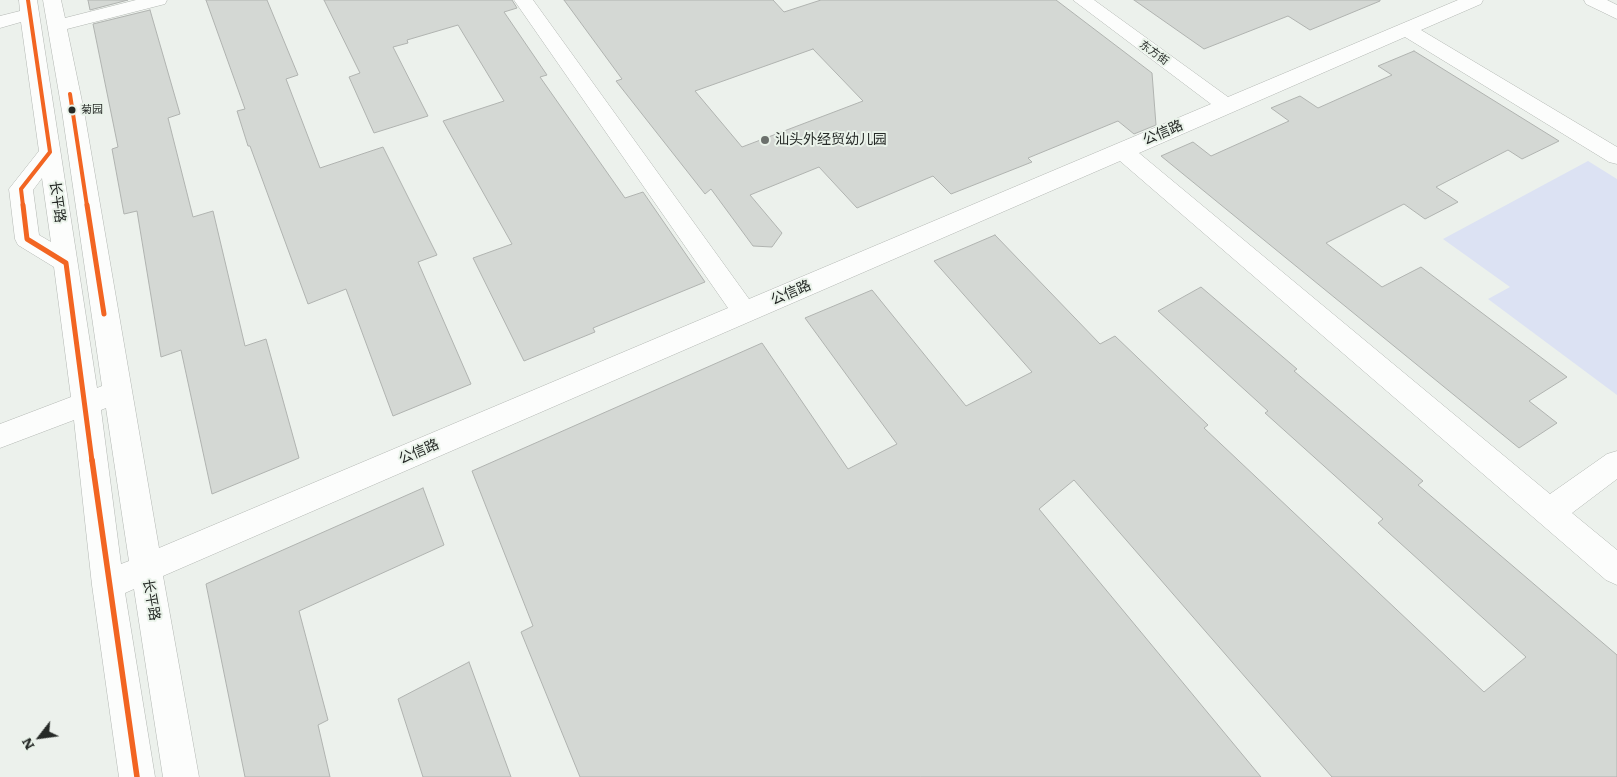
<!DOCTYPE html>
<meta charset="utf-8">
<style>
body{margin:0}
#map{position:relative;width:1617px;height:777px;overflow:hidden;background:#ecf1ec;font-family:Literata,serif}
canvas{display:block}
.north{position:absolute;left:15px;top:712px;width:50px;height:50px;-webkit-text-stroke:4px #eaf3ea;paint-order:stroke;rotate:240deg;font-size:14px;font-weight:700;line-height:20px;text-align:center;color:#262a27}
.north::after{content:'';display:block;margin:auto;width:18px;height:22px;background:#262a27;clip-path:polygon(50% 0,100% 100%,50% 72%,0 100%)}
</style>
<div id="map">
<canvas width="1617" height="777"></canvas>
<div class="north">N</div>
</div>
<script>
const context = document.querySelector('canvas').getContext('2d');
context.lineJoin = 'round';
function paint(path, color) {
  context.fillStyle = color;
  context.fill(path, 'evenodd');
}
function poly(rows) {
  const path = new Path2D();
  for (const r of rows) {
    path.moveTo(r[0], r[1]);
    for (let i = 2; i < r.length; i += 2) path.lineTo(r[i], r[i + 1]);
  }
  return path;
}
function strokePath(path, color, width, dash) {
  context.strokeStyle = color;
  context.lineWidth = width;
  context.lineCap = dash ? 'butt' : 'round';
  context.setLineDash(dash || []);
  context.stroke(path);
}
function drawText(font, color, halo, rows, align = 'center') {
  context.font = font + ' Literata,"Noto Sans SC",serif';
  context.lineWidth = 4;
  context.setLineDash([]);
  context.textBaseline = 'middle';
  context.strokeStyle = halo;
  context.fillStyle = color;
  for (const [text, x, y, turn = 0] of rows) {
    context.save();
    context.translate(x, y);
    context.rotate((+turn || 0) * Math.PI / 180);
    context.textAlign = isNaN(turn) ? turn : align;
    if (halo) context.strokeText(text, 0, 0);
    context.fillText(text, 0, 0);
    context.restore();
  }
}
paint(poly([
 [1588,161,1617,179,1617,395,1488,299,1510,287,1443,239]
]), '#dce2f3');
const building = poly([
 [88,0,128,0,90,10,88,0],
 [206,0,267,0,298,75,286,79,320,168,383,147,437,255,418,262,471,384,393,416,346,289,308,304,250,146,248,146,237,111,245,109,206,0],
 [324,0,512,0,517,8,504,12,547,75,540,77,625,198,643,192,705,282,593,328,595,332,524,361,473,258,512,244,443,121,504,101,458,25,407,40,408,43,393,47,428,116,374,133,349,77,360,73,324,0],
 [564,0,773,0,784,12,821,0,1056,0,1152,73,1156,125,1134,134,1118,121,1028,158,1032,162,951,194,933,176,857,208,819,167,750,195,782,233,772,247,753,246,711,189,705,194,616,81,622,79,564,0],
 [813,49,863,101,742,147,695,91,813,49],
 [1134,0,1380,0,1380,1,1310,30,1288,16,1204,49,1134,0],
 [150,10,180,114,168,118,193,217,213,211,245,346,266,339,299,458,212,494,181,350,161,357,137,211,124,214,112,149,118,147,93,24,150,10],
 [1414,51,1559,141,1522,159,1508,150,1436,187,1458,202,1425,219,1404,204,1326,243,1382,287,1421,267,1567,377,1529,401,1557,423,1519,448,1161,156,1193,142,1211,156,1289,121,1271,108,1300,96,1318,108,1392,75,1378,66,1414,51],
 [995,235,1100,344,1115,336,1208,425,1204,428,1484,692,1526,657,1378,523,1383,519,1265,413,1268,411,1158,311,1201,287,1297,369,1294,371,1423,481,1418,485,1617,655,1617,777,1332,777,1074,480,1039,509,1261,777,580,777,521,632,533,626,472,471,762,343,848,469,897,444,805,318,872,290,966,406,1032,372,934,261,995,235],
 [423,488,444,545,299,611,328,720,318,725,330,777,245,777,206,584,423,488],
 [469,662,511,777,423,777,398,699,469,662]
]);
paint(building, '#d4d8d4');
strokePath(building, '#b0b3b0', 1);
const minor = poly([
 [19,0,37,0,97,388,102,386,62,111,43,0,61,0,65,18,136,0,167,0,165,4,67,29,84,111,159,548,728,308,514,0,533,0,749,299,1211,104,1073,0,1094,0,1228,97,1458,0,1483,0,1481,4,1421,30,1617,147,1617,164,1609,162,1405,37,1139,153,1550,494,1607,454,1617,451,1617,479,1572,513,1617,550,1617,585,1606,580,1120,161,163,576,199,777,163,777,134,589,125,593,155,777,119,777,92,585,74,420,0,448,0,424,71,397,54,267,18,245,15,239,9,189,39,151,21,22,0,28,0,16,20,11,19,0],
 [42,178,51,242,39,235,33,190,42,178],
 [106,408,129,561,121,564,101,410,106,408],
 [1584,0,1607,0,1617,5,1617,19,1586,4,1584,0]
]);
strokePath(minor, '#b3b7b3', 1);
paint(minor, '#fcfdfc');
strokePath(poly([
 [70,94,87,206],
 [23,206,21,189,50,152,28,0]
]), '#f26522', 4);
strokePath(poly([
 [23,205,27,239,66,263,92,461],
 [87,205,104,314]
]), '#f26522', 5);
strokePath(poly([
 [92,460,137,777]
]), '#f26522', 5.5);
for (const [x, y, r, color] of [
 [72,110,4.5,"#262a27"],
 [765,140,5,"#6b706c"]
]) {
  const dot = new Path2D();
  dot.arc(x, y, r, 0, 2 * Math.PI);
  context.fillStyle = color;
  context.fill(dot);
  strokePath(dot, '#eaf3ea', 2);
}
drawText('11px', '#262a27', '#eaf3ea', [
 ["东方街",1154,53,36]
]);
drawText('11px', '#262a27', '#eaf3ea', [
 ["菊园",81,110]
], 'left');
drawText('14px', '#262a27', '#eaf3ea', [
 ["公信路",1163,133,-23],
 ["长平路",57,202,82],
 ["公信路",791,293,-23],
 ["公信路",419,452,-23],
 ["长平路",151,600,80]
]);
drawText('14px', '#262a27', '#eaf3ea', [
 ["汕头外经贸幼儿园",775,140]
], 'left');
</script>
